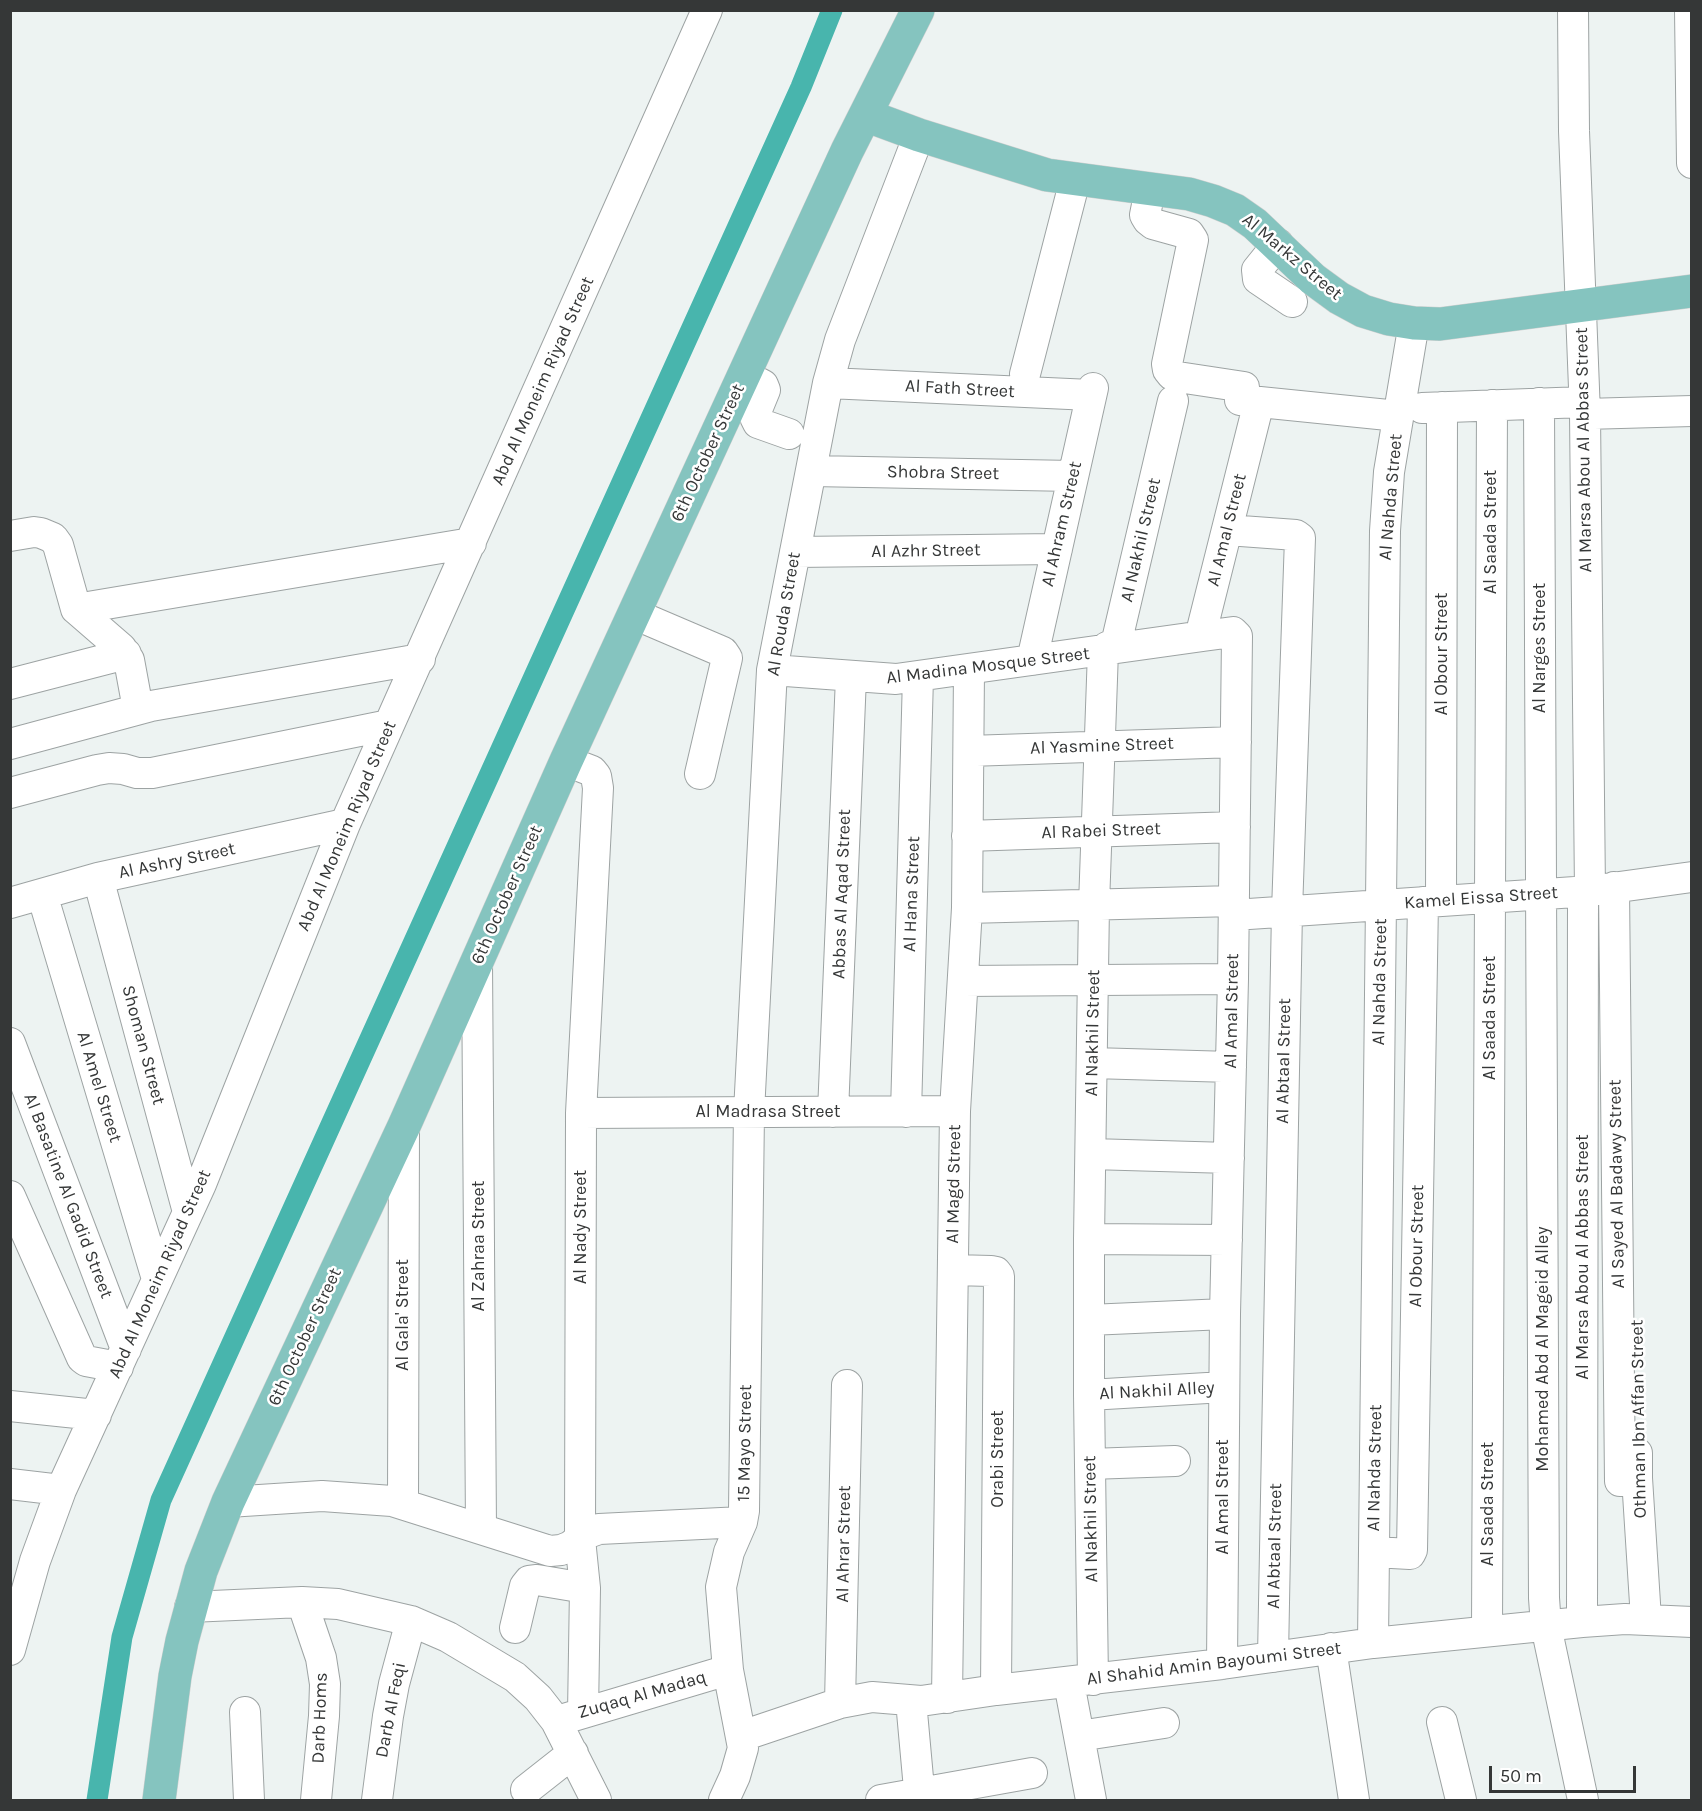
<!DOCTYPE html>
<style>
body{margin:0}
#map{position:relative;width:1702px;height:1811px;overflow:hidden;background:#edf3f2;font-family:Karla,sans-serif}
canvas{display:block}
.frame{position:absolute;inset:0;border:12px solid #353737;pointer-events:none}
.scale{position:absolute;left:1489px;top:1766px;width:147px;height:27px;box-sizing:border-box;border:3px solid #353737;border-top:0;padding-left:8px;font-size:18px;line-height:21px;white-space:nowrap;color:#353737;-webkit-text-stroke:4px #fff;paint-order:stroke}
</style>
<div id="map">
<canvas width="1702" height="1811"></canvas>
<div class="frame"></div>
<div class="scale">50 m</div>
</div>
<script>
const context = document.querySelector('canvas').getContext('2d');
context.lineJoin = 'round';
function poly(rows) {
  const path = new Path2D();
  for (const r of rows) {
    path.moveTo(r[0], r[1]);
    for (let i = 2; i < r.length; i += 2) path.lineTo(r[i], r[i + 1]);
  }
  return path;
}
function strokePath(path, color, width, dash) {
  context.strokeStyle = color;
  context.lineWidth = width;
  context.lineCap = dash ? 'butt' : 'round';
  context.setLineDash(dash || []);
  context.stroke(path);
}
function drawText(font, color, halo, rows, align = 'center') {
  context.font = font + ' Karla,sans-serif';
  context.lineWidth = 5;
  context.setLineDash([]);
  context.textBaseline = 'middle';
  context.strokeStyle = halo;
  context.fillStyle = color;
  for (const [text, x, y, turn = 0] of rows) {
    context.save();
    context.translate(x, y);
    context.rotate((+turn || 0) * Math.PI / 180);
    context.textAlign = isNaN(turn) ? turn : align;
    if (halo) context.strokeText(text, 0, 0);
    context.fillText(text, 0, 0);
    context.restore();
  }
}
strokePath(poly([
 [97,1800,122,1637,161,1500,801,87,832,10]
]), '#48b5ad', 21);
const minor = poly([
 [1573,10,1574,131,1585,414,1590,891],
 [1690,10,1692,163],
 [1150,190,1145,215,1148,220,1153,224,1189,234,1193,240,1167,364,1168,370,1172,375,1178,377,1244,387],
 [1278,244,1257,270,1258,279,1292,302],
 [1025,374,1075,180],
 [744,375,763,385,765,390,756,412,755,417,758,423,789,434],
 [828,383,1091,395],
 [1240,400,1398,416],
 [1539,403,1544,1598,1546,1626,1583,1800],
 [1422,408,1584,402],
 [1585,414,1692,411],
 [812,471,1073,476],
 [1227,530,1296,535,1300,538,1287,911,1273,1657],
 [10,536,34,532,41,533,53,538,58,545,76,609,121,648,129,660,138,709],
 [795,552,1057,549],
 [76,609,471,543],
 [634,614,723,652,727,658,700,774],
 [1032,660,1093,388],
 [772,670,896,679,1203,636],
 [10,684,126,654],
 [10,744,151,706,420,659],
 [969,751,1236,742],
 [566,761,592,771,596,776,598,788,581,1113,580,1539,585,1588,583,1713],
 [10,793,97,770,109,768,123,769,137,773,152,773,389,725],
 [967,836,1235,827],
 [98,878,188,1212],
 [1614,887,1620,1481],
 [42,894,157,1279],
 [1441,900,1442,407],
 [10,903,98,878,345,824],
 [967,908,1234,901],
 [1234,915,1590,891,1692,877],
 [477,962,481,1529],
 [963,981,1233,979],
 [10,1043,126,1349],
 [1092,1063,1231,1067],
 [833,1112,851,677],
 [906,1112,918,677],
 [581,1113,955,1111],
 [1091,1154,1229,1158],
 [10,1196,82,1358,86,1361,118,1367],
 [1089,1239,1227,1240],
 [953,1270,991,1271,996,1272,999,1276,996,1690],
 [1089,1320,1225,1314],
 [1089,1395,1224,1387],
 [10,1406,96,1415],
 [1637,1453,1637,1478,1646,1619],
 [1090,1464,1175,1461],
 [10,1484,61,1490],
 [228,1502,322,1496,392,1501,550,1551,561,1550,571,1546,585,1534,599,1529,742,1522],
 [403,1503,404,1126],
 [1374,1552,1410,1554,1412,1550,1423,902],
 [302,1602,321,1658,325,1684,324,1716,316,1800],
 [190,1607,302,1602,338,1604,411,1621,448,1637,515,1677,538,1698,556,1721,596,1800],
 [1582,1622,1583,891],
 [515,1628,525,1586,529,1581,537,1580,585,1588],
 [1487,1631,1492,405],
 [1373,1643,1385,531,1389,472,1414,323],
 [1331,1648,1354,1800],
 [10,1650,35,1561,61,1490,201,1184,345,824,707,10],
 [1222,1664,1225,1314,1233,979,1237,636,1233,632,1203,636,1201,633,1259,402],
 [1093,1680,1089,1395,1089,1239,1094,905,1103,651,1107,647,1116,643,1117,640,1173,401],
 [1069,1683,1091,1800],
 [947,1698,955,1111,967,908,969,670],
 [911,1701,920,1800],
 [840,1703,847,1385],
 [245,1712,249,1800],
 [567,1718,728,1670],
 [1442,1722,1461,1800],
 [742,1736,840,1703,872,1697,921,1701,996,1690,1222,1664,1373,1643,1582,1622,1625,1619,1692,1622],
 [1079,1736,1164,1723],
 [526,1790,573,1753],
 [377,1800,388,1716,394,1684,411,1621],
 [724,1800,735,1776,743,1748,728,1670,721,1587,729,1552,742,1522,744,1511,749,1112,772,670,828,383,840,340,919,135],
 [881,1800,1032,1773]
]);
const major = poly([
 [865,115,919,135,1047,175,1189,194,1213,201,1235,210,1255,224,1313,279,1339,298,1363,311,1389,319,1414,323,1440,324,1692,291],
 [159,1800,175,1676,182,1641,201,1571,228,1502,404,1126,566,761,847,151,918,10]
]);
strokePath(minor, '#9da3a3', 32);
strokePath(major, '#cfcfcf', 34);
strokePath(minor, '#fff', 30);
strokePath(major, '#85c4bf', 33);
drawText('18px', '#353737', '#fff', [
 ["Al Markz Street",1292,257,40],
 ["Abd Al Moneim Riyad Street",543,381,-66],
 ["Al Fath Street",960,389,3],
 ["Al Marsa Abou Al Abbas Street",1584,450,-91],
 ["6th October Street",708,453,-65],
 ["Shobra Street",943,473,1],
 ["Al Nahda Street",1391,497,-85],
 ["Al Ahram Street",1062,524,-77],
 ["Al Amal Street",1227,530,-76],
 ["Al Saada Street",1491,532,-90],
 ["Al Nakhil Street",1141,540,-77],
 ["Al Azhr Street",926,551,-1],
 ["Al Rouda Street",784,614,-80],
 ["Al Narges Street",1540,648,-90],
 ["Al Obour Street",1442,654,-90],
 ["Al Madina Mosque Street",988,666,-7],
 ["Al Yasmine Street",1102,746,-2],
 ["Abd Al Moneim Riyad Street",347,826,-67],
 ["Al Rabei Street",1101,831,-2],
 ["Al Ashry Street",177,861,-12],
 ["Abbas Al Aqad Street",842,894,-88],
 ["Al Hana Street",912,894,-88],
 ["6th October Street",507,895,-66],
 ["Kamel Eissa Street",1481,898,-4],
 ["Al Nahda Street",1380,982,-89],
 ["Al Amal Street",1232,1011,-89],
 ["Al Saada Street",1490,1018,-90],
 ["Al Nakhil Street",1093,1033,-89],
 ["Shoman Street",143,1045,75],
 ["Al Abtaal Street",1284,1061,-89],
 ["Al Amel Street",99,1087,73],
 ["Al Madrasa Street",768,1112],
 ["Al Magd Street",954,1184,-89],
 ["Al Sayed Al Badawy Street",1617,1184,-91],
 ["Al Basatine Al Gadid Street",68,1196,69],
 ["Al Nady Street",581,1227,-90],
 ["Al Zahraa Street",479,1246,-90],
 ["Al Obour Street",1417,1246,-89],
 ["Al Marsa Abou Al Abbas Street",1583,1257,-90],
 ["Abd Al Moneim Riyad Street",160,1274,-66],
 ["Al Gala' Street",403,1315,-90],
 ["6th October Street",305,1337,-65],
 ["Mohamed Abd Al Mageid Alley",1543,1349,-90],
 ["Al Nakhil Alley",1157,1391,-3],
 ["Othman Ibn Affan Street",1639,1419,-91],
 ["15 Mayo Street",745,1443,-89],
 ["Orabi Street",998,1459,-90],
 ["Al Nahda Street",1375,1468,-89],
 ["Al Amal Street",1223,1497,-90],
 ["Al Saada Street",1488,1504,-90],
 ["Al Nakhil Street",1091,1519,-91],
 ["Al Ahrar Street",844,1544,-89],
 ["Al Abtaal Street",1275,1546,-89],
 ["Al Shahid Amin Bayoumi Street",1214,1664,-7],
 ["Zuqaq Al Madaq",642,1695,-16],
 ["Darb Al Feqi",391,1710,-79],
 ["Darb Homs",320,1718,-88]
]);
</script>
